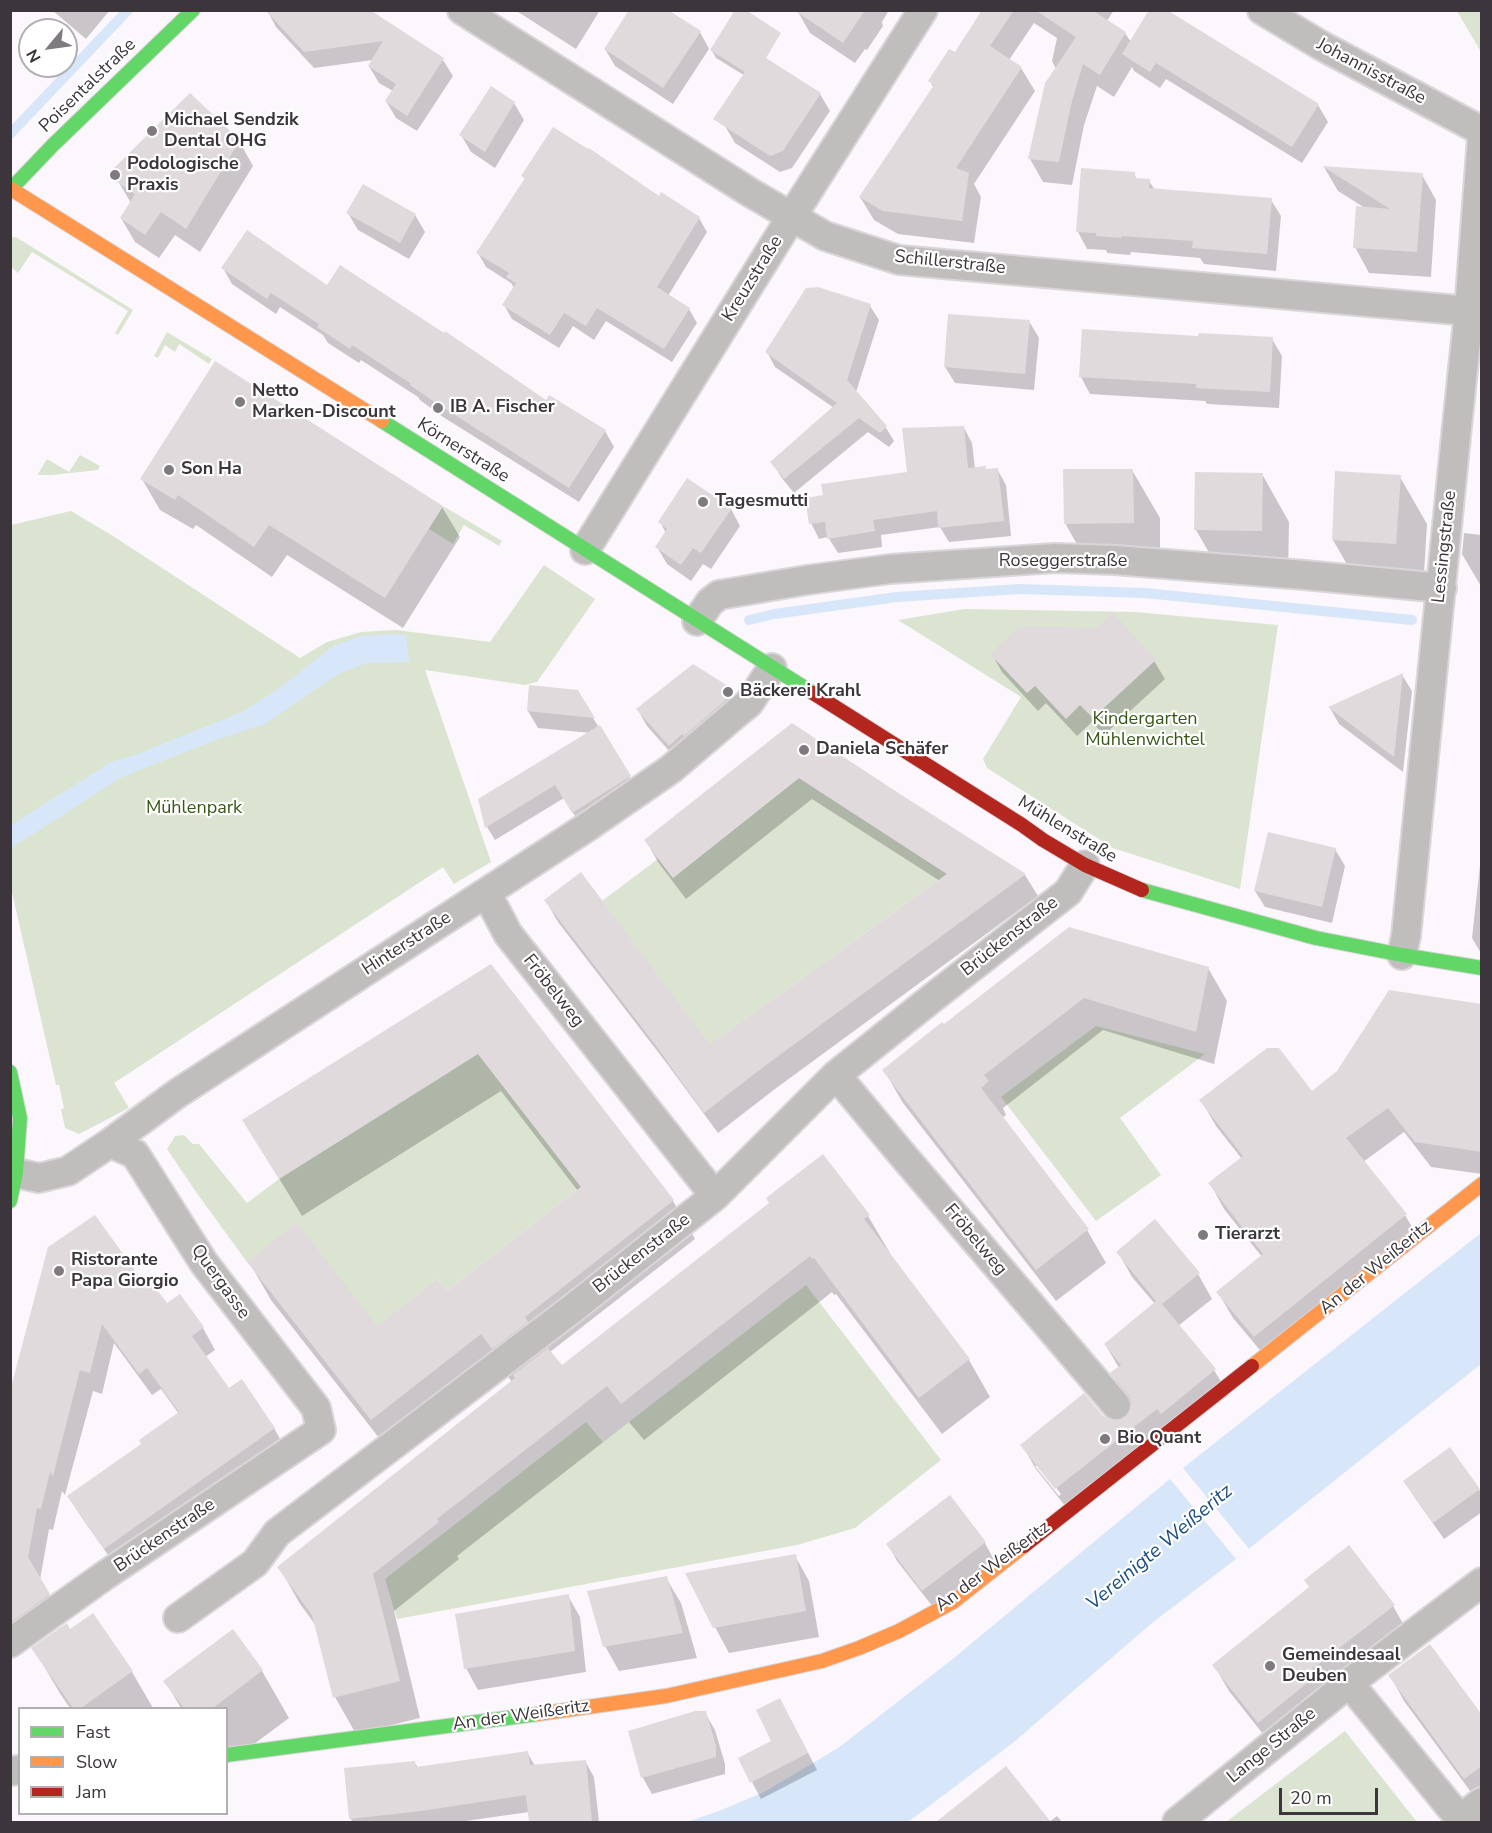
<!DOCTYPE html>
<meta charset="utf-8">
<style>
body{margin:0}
#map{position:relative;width:1492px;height:1833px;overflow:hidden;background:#fcf7fc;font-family:"Nunito Sans",sans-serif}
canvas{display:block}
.frame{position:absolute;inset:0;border:12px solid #3c363c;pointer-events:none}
.legend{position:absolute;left:18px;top:1707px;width:210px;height:108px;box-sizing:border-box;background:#fff;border:2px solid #b1afb1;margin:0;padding:8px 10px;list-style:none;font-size:18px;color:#3c363c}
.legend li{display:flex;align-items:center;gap:12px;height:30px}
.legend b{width:30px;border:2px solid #b1afb1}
.north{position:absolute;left:18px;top:18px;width:60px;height:60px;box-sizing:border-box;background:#fff;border:2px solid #b1afb1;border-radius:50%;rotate:241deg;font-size:16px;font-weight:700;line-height:24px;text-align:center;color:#3c363c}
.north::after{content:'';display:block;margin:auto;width:21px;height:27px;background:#7f7a7f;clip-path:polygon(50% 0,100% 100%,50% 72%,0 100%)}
.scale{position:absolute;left:1279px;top:1788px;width:99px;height:27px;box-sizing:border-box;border:3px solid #3c363c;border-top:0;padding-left:8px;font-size:18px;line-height:21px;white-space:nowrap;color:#3c363c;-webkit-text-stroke:4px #fff;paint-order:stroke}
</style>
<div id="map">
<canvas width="1492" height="1833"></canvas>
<div class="frame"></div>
<ul class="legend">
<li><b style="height:8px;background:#63d668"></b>Fast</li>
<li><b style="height:8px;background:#ff974d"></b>Slow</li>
<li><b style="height:8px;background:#b3261e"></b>Jam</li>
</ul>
<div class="north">N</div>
<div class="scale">20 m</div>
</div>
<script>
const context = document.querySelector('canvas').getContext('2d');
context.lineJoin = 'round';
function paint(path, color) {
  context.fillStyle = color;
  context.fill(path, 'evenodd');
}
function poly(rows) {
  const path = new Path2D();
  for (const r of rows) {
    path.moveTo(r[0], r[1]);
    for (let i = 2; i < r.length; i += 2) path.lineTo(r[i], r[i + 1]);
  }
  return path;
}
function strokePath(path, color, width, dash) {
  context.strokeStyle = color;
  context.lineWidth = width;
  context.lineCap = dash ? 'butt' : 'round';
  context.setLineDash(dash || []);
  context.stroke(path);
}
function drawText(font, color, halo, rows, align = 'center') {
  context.font = font + ' "Nunito Sans",sans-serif';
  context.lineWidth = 4.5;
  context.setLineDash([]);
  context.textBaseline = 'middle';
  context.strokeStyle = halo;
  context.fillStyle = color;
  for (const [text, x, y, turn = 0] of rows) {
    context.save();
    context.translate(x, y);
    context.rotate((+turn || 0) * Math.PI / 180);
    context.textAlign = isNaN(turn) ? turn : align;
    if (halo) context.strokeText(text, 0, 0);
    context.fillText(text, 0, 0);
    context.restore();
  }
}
paint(poly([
 [1457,11,1481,11,1481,52],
 [16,237,133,310,118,335,115,333,128,311,32,252,18,273,11,267,11,238],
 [167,332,212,359,209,364,179,344,175,352,165,345,158,358,154,356],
 [80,455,100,466,98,470,52,475,39,475,38,474,47,459,69,472],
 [443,506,502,541,499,546,464,525,453,544,429,529],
 [71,511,113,536,300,658,327,642,361,632,396,630,490,642,544,565,595,599,537,682,525,685,425,670,491,862,454,884,443,867,114,1083,129,1108,79,1134,65,1128,61,1109,64,1108,59,1085,56,1085,11,888,11,525],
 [965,609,1135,612,1278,625,1240,889,1113,848,987,768,983,759,1021,697,898,620],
 [799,778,947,874,734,1028,709,1045,602,901,658,859,673,878],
 [1096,1026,1205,1054,1120,1118,1161,1175,1096,1221,1001,1097],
 [475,1050,581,1187,447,1291,437,1279,385,1320,381,1331,247,1262,196,1192,167,1149,175,1136,184,1135,193,1144,199,1144,247,1203,279,1179,454,1069],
 [806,1285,941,1460,855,1528,797,1545,397,1619,385,1579,586,1422,603,1442],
 [1345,1731,1417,1822,1226,1822]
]), '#dae4d1');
paint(poly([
 [395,634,406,635,409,662,367,663,338,674,265,724,216,740,122,777,11,848,11,825,111,762,135,755,242,712,278,689,333,646,361,636],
 [1481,1233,1481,1364,1236,1559,1152,1623,1014,1742,908,1822,687,1822,719,1811,764,1792,838,1748,949,1662,1183,1468]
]), '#d8e6f9');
paint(poly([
 [1183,1468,1249,1549,1236,1559,1170,1479]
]), '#fcf7fc');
paint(poly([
 [52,10,110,10,86,39],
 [267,10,368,10,443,60,453,76,417,131,396,118,386,101,393,91,379,83,369,66,373,60,314,68,276,27],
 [515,10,600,10,576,49],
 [737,10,747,77,716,58,712,51],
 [800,10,889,10,882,22,883,26,867,50,865,49,855,63,810,33,798,12],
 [984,10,1114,10,1107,21,1125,33,1131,42,1318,105,1328,122,1302,163,1166,79,1160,88,1134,71,1132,67,1114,97,1097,86,1084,125,1072,185,1043,182,1030,159,1056,69,1052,61,1057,38,1034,23,1009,60,1021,68,1035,91,974,184,981,197,974,243,898,234,874,220,860,197,934,88,930,81,955,54],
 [700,32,709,49,673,104,615,66,605,49],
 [820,94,830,111,792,168,780,172,735,143,725,126],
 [514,103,524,120,495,168,471,152,461,135],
 [239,141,253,166,200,252,175,235,159,258,135,242,121,218,131,203,118,181],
 [1324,167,1422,175,1436,200,1431,277,1369,273,1355,247,1365,208,1338,191],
 [1134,174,1137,179,1149,181,1155,190,1271,200,1281,216,1276,271,1204,264,1200,258,1131,252,1130,255,1107,253,1106,250,1087,249,1078,232],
 [523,176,660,198,699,218,707,232,668,296,689,309,697,323,672,362,606,321,594,340,573,326,559,348,512,319,504,305,514,288,511,283,486,267,478,253,525,180],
 [348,213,415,215,425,232,409,259,358,230],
 [223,268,327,287,546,402,605,431,614,447,579,502,443,417,420,400,418,397,361,360,359,363,328,343,323,335,280,307,276,314,232,284],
 [870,306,879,320,856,392,885,426,894,441,889,447,868,432,794,493,781,477,772,462,834,408,775,367,767,352],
 [1029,321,1039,338,1034,390,955,383,945,367],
 [1200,338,1272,339,1282,356,1279,408,1207,404,1205,401,1090,394,1081,377],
 [964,428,972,443,975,468,987,470,997,469,1006,485,1011,536,949,542,940,527,881,535,882,547,838,553,828,537,819,539,811,523,909,473],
 [1132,470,1160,518,1160,570,1092,571,1065,523],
 [1262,474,1289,522,1288,578,1223,577,1196,530],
 [1400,477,1427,524,1423,591,1360,587,1333,540],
 [142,479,442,507,460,537,403,628,287,555,272,577,196,525,193,529,160,510],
 [731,509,740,526,711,569,703,564,691,581,667,564,657,547,666,533,660,522],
 [1464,533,1482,535,1482,588,1462,554],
 [992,654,1154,661,1165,679,1104,735,1092,722,1077,736,1046,703,1038,711,1002,672],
 [1402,675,1412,691,1403,772,1339,724,1330,708],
 [727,687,737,704,679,762,647,726,638,710],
 [577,692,638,791,581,826,564,798,495,840,487,827,480,800,590,733,538,728,528,711],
 [792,725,902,798,1025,875,1038,896,775,1089,718,1133,668,1065,558,922,546,901,709,1046,940,881,812,799,686,899,658,862,646,841],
 [1482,847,1482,955,1472,938],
 [1335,849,1345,866,1332,923,1265,907,1255,891],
 [490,966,673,1201,695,1239,550,1352,562,1367,868,1216,890,1253,888,1254,969,1360,990,1397,942,1434,836,1294,834,1295,832,1292,644,1440,629,1422,457,1556,459,1559,394,1611,420,1718,356,1734,335,1697,317,1627,300,1604,279,1567,512,1382,504,1371,394,1457,271,1300,249,1262,376,1328,447,1293,578,1191,501,1091,302,1216,244,1121],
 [1208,968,1227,1001,1214,1064,1103,1030,1003,1108,1006,1115,1002,1118,1087,1230,1106,1263,1056,1301,903,1103,884,1070,943,1026],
 [1482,1005,1482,1174,1431,1167,1404,1132,1363,1162,1405,1215,1420,1241,1270,1362,1233,1318,1218,1292,1262,1257,1224,1209,1210,1183,1242,1159,1216,1126,1201,1100,1312,1093],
 [1118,1252,1198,1274,1212,1299,1178,1326,1214,1370,1229,1395,1070,1512,1036,1469,1022,1445,1102,1417,1109,1422,1120,1423,1127,1419,1133,1412,1133,1406,1126,1398,1112,1373,1119,1368,1105,1344,1155,1304,1132,1277],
 [1035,1466,1039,1466,1061,1494,1059,1496],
 [147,1289,166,1305,179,1296,203,1328,215,1350,205,1357,229,1390,274,1428,286,1450,118,1569,82,1518,69,1497,143,1445,179,1414,161,1389,152,1395,114,1343,102,1394,93,1391,65,1495,62,1491,53,1530,49,1529,40,1580,61,1617,10,1647,10,1399,35,1300],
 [1450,1449,1482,1494,1482,1512,1444,1539,1415,1498,1405,1481],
 [985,1543,994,1560,933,1607,897,1561,888,1544],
 [1348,1548,1393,1606,1408,1632,1274,1748,1229,1691,1214,1665,1310,1589],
 [795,1556,809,1581,819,1637,729,1653,715,1627],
 [666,1578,681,1603,697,1658,619,1671,605,1646],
 [568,1596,580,1617,586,1672,478,1690,466,1668],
 [92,1615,132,1672,153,1708,70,1708,61,1695,33,1648,70,1631],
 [232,1631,262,1671,289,1718,226,1765,226,1708,181,1708,165,1681],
 [1390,1675,1482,1718,1482,1802,1479,1803,1404,1701],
 [705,1713,715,1730,725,1764,725,1774,652,1794,643,1778,629,1732],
 [789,1716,817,1770,761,1799,752,1782,773,1741],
 [527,1752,535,1766,585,1761,594,1777,599,1822,530,1822,529,1812,459,1822,353,1822,350,1818,415,1763,418,1768],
 [1006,1768,1049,1822,1057,1816,1062,1822,960,1822,953,1811]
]), '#0003');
strokePath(poly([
 [10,134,128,10],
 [749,620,774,614,897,597,1020,589,1145,593,1412,620]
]), '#d8e6f9', 10);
paint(poly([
 [265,10,370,10,444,58,407,116,385,101,396,84,368,66,383,41,304,52],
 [629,10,668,10,701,31,663,88,604,49],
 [735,10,746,10,781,33,766,58,821,93,783,151,770,156,713,119,745,72,710,50],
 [794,10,865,10,843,43],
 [982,10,1014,10,990,46,1022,67,956,168,969,173,962,221,883,211,859,197,934,85,928,81,949,49,955,52],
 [1035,10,1092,10,1126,32,1100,75,1083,64,1072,101,1059,162,1028,159,1045,83,1076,37],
 [1149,10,1167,10,1319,104,1292,147,1156,63,1150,72,1122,54],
 [491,86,515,102,485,152,459,135],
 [190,93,240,140,186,229,161,212,145,235,120,218,135,194,117,182,113,169],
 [553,127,588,149,589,148,659,196,661,192,700,217,657,287,690,308,664,349,597,308,586,326,564,313,550,335,502,305,516,283,506,277,509,273,476,253,525,178,521,176],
 [1322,166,1423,173,1417,252,1353,248,1356,206,1390,209],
 [1081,168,1135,172,1135,178,1150,179,1149,188,1272,198,1267,254,1192,248,1193,241,1122,236,1121,238,1096,236,1096,233,1076,232],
 [363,184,416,214,400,243,346,213],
 [247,230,327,285,340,265,444,333,445,331,546,400,549,395,606,430,569,488,433,401,410,385,410,383,352,345,350,349,317,327,319,324,271,293,267,299,221,268],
 [818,287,871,304,847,380,887,426,880,433,859,418,784,479,770,462,837,403,765,352,806,288],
 [948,314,1030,320,1025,374,944,367],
 [1082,329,1198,336,1199,333,1273,337,1270,392,1196,388,1196,384,1079,377],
 [215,361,443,506,385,598,269,525,254,547,178,495,175,500,140,479],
 [964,426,968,468,986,466,986,469,998,468,1004,521,938,528,937,511,873,520,875,531,827,539,825,522,809,524,805,498,823,495,821,484,907,472,902,428],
 [1063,469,1133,469,1134,523,1064,524],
 [1335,471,1401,475,1396,544,1332,540],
 [1195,472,1263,473,1262,531,1194,530],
 [687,478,732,508,701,553,693,548,681,565,655,547,667,529,658,522],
 [1113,613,1156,660,1093,718,1080,705,1066,719,1035,686,1027,693,990,654,1020,626,1097,628],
 [693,664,728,686,727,699,684,736,682,734,669,746,636,709],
 [1403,673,1394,757,1328,707],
 [529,685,578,690,595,718,527,711],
 [792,723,903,796,1026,874,762,1068,704,1113,654,1043,544,900,581,872,709,1044,734,1028,947,874,799,778,673,878,644,840],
 [600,725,631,776,572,813,555,785,485,828,478,799],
 [1268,832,1336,848,1322,907,1254,891],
 [1069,927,1209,967,1196,1032,1084,998,984,1075,989,1081,981,1088,1089,1229,1036,1270,882,1070,942,1022,944,1024],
 [491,964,674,1200,525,1317,528,1322,492,1349,481,1334,371,1420,247,1262,297,1223,377,1326,437,1279,447,1291,581,1187,478,1054,279,1179,242,1120],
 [1389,990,1482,1004,1482,1152,1415,1142,1388,1108,1346,1138,1407,1214,1254,1337,1216,1292,1263,1254,1208,1183,1243,1156,1199,1100,1267,1048,1279,1048,1312,1091,1337,1071],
 [823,1154,870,1215,864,1219,970,1359,919,1398,814,1258,812,1259,810,1256,621,1404,607,1386,437,1519,439,1522,373,1574,400,1681,333,1698,312,1615,277,1567,515,1378,513,1375,548,1348,562,1365,769,1203,766,1198],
 [95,1215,147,1287,152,1283,167,1303,180,1294,204,1327,192,1336,229,1388,242,1379,275,1428,104,1549,67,1496,141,1444,139,1440,179,1412,147,1368,139,1374,102,1324,90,1373,80,1370,53,1476,50,1472,41,1509,37,1508,28,1557,50,1594,13,1621,10,1618,10,1391,48,1247],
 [1155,1219,1200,1273,1162,1304,1216,1369,1161,1414,1157,1409,1055,1489,1020,1445,1084,1393,1103,1416,1110,1420,1120,1421,1126,1418,1131,1411,1132,1403,1129,1395,1110,1373,1121,1365,1104,1344,1156,1301,1116,1252],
 [1450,1447,1480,1489,1433,1523,1403,1481],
 [950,1495,986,1542,922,1591,886,1544],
 [1349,1545,1395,1605,1312,1669,1317,1675,1258,1723,1212,1665,1309,1587,1304,1580],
 [796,1554,806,1611,713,1628,685,1573],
 [667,1576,683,1633,603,1647,587,1591],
 [569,1594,575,1651,464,1669,455,1614],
 [93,1613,133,1671,81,1708,73,1708,31,1648,67,1623,70,1629],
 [233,1629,263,1670,213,1708,184,1708,163,1681],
 [1430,1644,1482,1715,1482,1766,1464,1779,1388,1675],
 [780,1698,808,1753,750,1783,738,1758,771,1741,756,1710],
 [695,1711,706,1711,716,1746,716,1757,641,1778,628,1731],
 [528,1751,530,1765,586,1760,592,1822,529,1822,526,1795,421,1811,349,1819,344,1768,415,1761,416,1767],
 [1006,1766,1051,1822,936,1822]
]), '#e0dadc');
const street = poly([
 [462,10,751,193,825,236,899,260,1469,311],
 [1262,10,1322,46,1482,131],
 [585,550,792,216,923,10],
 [697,621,710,602,719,595,807,580,890,569,1055,558,1115,560,1304,575,1442,588],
 [487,894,508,934,715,1196],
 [1402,955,1406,936,1456,436,1469,311,1482,138],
 [836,1075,900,1152,1116,1405],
 [16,1173,39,1178,68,1171,110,1143,178,1093,587,827,671,769,739,711,749,703,772,668],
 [178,1618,255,1563,277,1533,572,1309,715,1196,836,1075,931,999,1068,892,1085,865],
 [10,1643,104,1576,321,1430,316,1408,204,1263,135,1154,110,1143],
 [1349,1683,1460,1819,1482,1802],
 [10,1771,20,1770],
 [1177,1822,1349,1683,1482,1582]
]);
const fast = poly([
 [10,190,53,145,193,10],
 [382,421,813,693],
 [1142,890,1316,938,1402,955,1482,968],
 [10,1072,20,1118,16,1173,10,1201],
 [226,1755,538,1714]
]);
const slow = poly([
 [11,189,382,421],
 [1252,1366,1482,1184],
 [538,1714,666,1696,822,1661,859,1648,899,1631,953,1602,1024,1546]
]);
const jam = poly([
 [813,693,1022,825,1043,840,1085,865,1142,890],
 [1024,1546,1252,1366]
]);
strokePath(street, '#d9d5d9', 32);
strokePath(fast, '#d9d5d9', 16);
strokePath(slow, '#d9d5d9', 16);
strokePath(jam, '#d9d5d9', 16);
strokePath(street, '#c0bebd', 28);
strokePath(fast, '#63d668', 14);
strokePath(slow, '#ff974d', 14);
strokePath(jam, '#b3261e', 14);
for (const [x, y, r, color] of [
 [152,131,6,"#7f7a7f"],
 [115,175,6,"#7f7a7f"],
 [240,402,6,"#7f7a7f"],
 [438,408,6,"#7f7a7f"],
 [169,470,6,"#7f7a7f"],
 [703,502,6,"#7f7a7f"],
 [728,692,6,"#7f7a7f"],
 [804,750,6,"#7f7a7f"],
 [1203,1235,6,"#7f7a7f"],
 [59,1271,6,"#7f7a7f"],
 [1105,1439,6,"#7f7a7f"],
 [1270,1666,6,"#7f7a7f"]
]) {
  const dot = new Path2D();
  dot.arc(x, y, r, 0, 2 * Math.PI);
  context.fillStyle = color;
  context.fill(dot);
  strokePath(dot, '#fff', 2);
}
drawText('18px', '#3c363c', '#fff', [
 ["Johannisstraße",1371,72,28],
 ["Poisentalstraße",88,86,-44],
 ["Schillerstraße",950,263,6],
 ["Kreuzstraße",753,279,-58],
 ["Körnerstraße",463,451,32],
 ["Lessingstraße",1445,547,-84],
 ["Roseggerstraße",1063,562],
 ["Mühlenstraße",1067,830,31],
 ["Brückenstraße",1010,937,-38],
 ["Hinterstraße",407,944,-33],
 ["Fröbelweg",553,991,52],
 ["Fröbelweg",975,1240,50],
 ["Brückenstraße",642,1254,-38],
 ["An der Weißeritz",1376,1268,-39],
 ["Quergasse",220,1282,54],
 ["Brückenstraße",165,1536,-34],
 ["An der Weißeritz",993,1567,-37],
 ["An der Weißeritz",521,1716,-8],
 ["Lange Straße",1272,1746,-39]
]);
drawText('bold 18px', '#3c363c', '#fff', [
 ["Michael Sendzik",164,121],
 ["Dental OHG",164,142],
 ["Podologische",127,165],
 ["Praxis",127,186],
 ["Netto",252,392],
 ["Marken-Discount",252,413],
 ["IB A. Fischer",450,408],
 ["Son Ha",181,470],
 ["Tagesmutti",715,502],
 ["Bäckerei Krahl",740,692],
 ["Daniela Schäfer",816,750],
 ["Tierarzt",1215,1235],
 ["Ristorante",71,1261],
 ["Papa Giorgio",71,1282],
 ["Bio Quant",1117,1439],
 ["Gemeindesaal",1282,1656],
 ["Deuben",1282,1677]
], 'left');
drawText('18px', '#375716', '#fff', [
 ["Kindergarten",1145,720],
 ["Mühlenwichtel",1145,741],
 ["Mühlenpark",194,809]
]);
drawText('italic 20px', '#1c4e80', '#fff', [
 ["Vereinigte Weißeritz",1160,1548,-40]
]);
</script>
